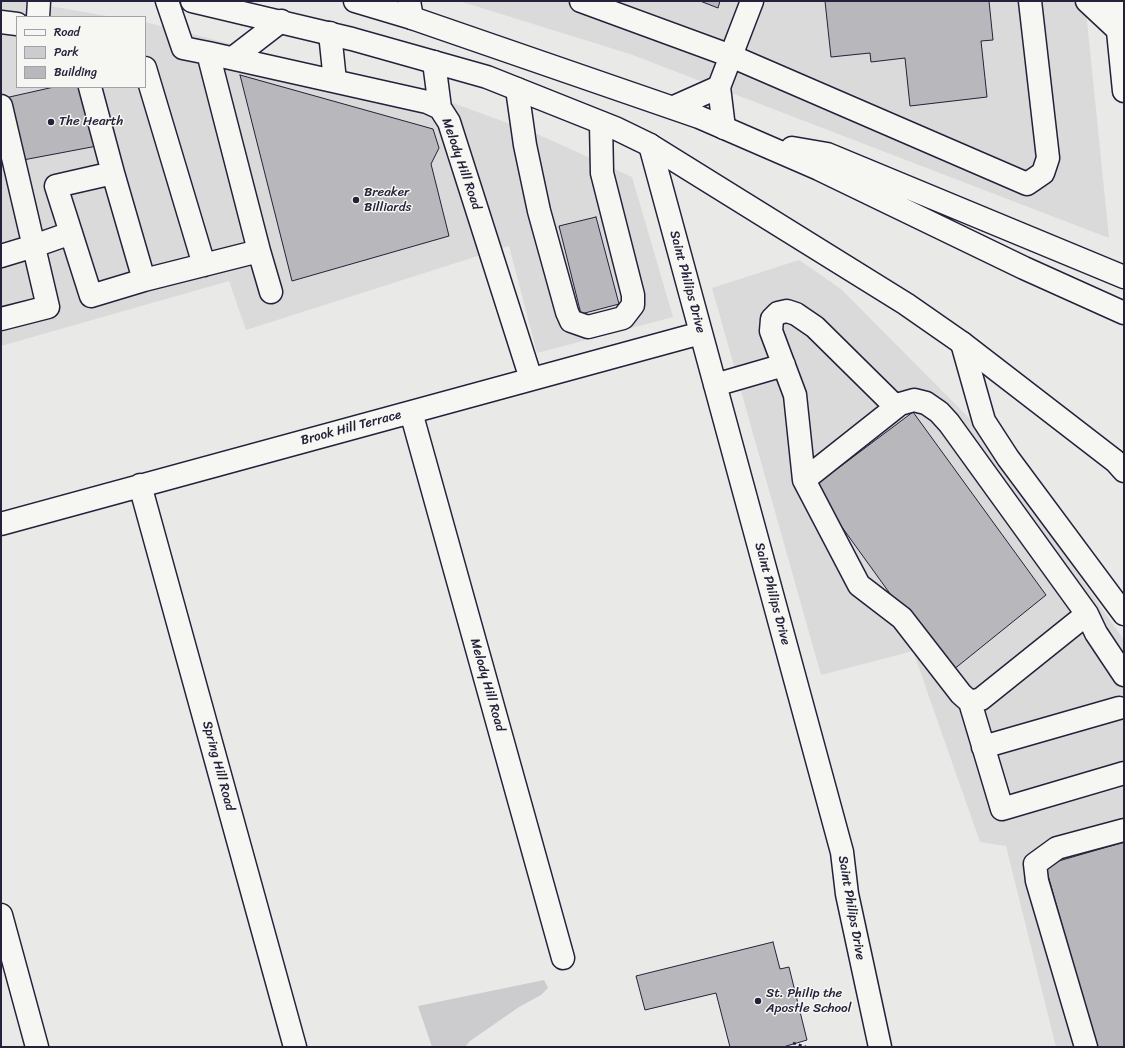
<!DOCTYPE html>
<style>
body{margin:0}
#map{position:relative;width:1125px;height:1048px;overflow:hidden;background:#e9e9e7;font-family:Sriracha,sans-serif}
canvas{display:block}
.frame{position:absolute;inset:0;border:2px solid #22223b;pointer-events:none}
.legend{position:absolute;left:16px;top:16px;width:130px;height:72px;box-sizing:border-box;background:#f6f6f2;border:1px solid #a1a1a9;margin:0;padding:5px 7px;list-style:none;font-size:12px;color:#22223b}
.legend li{display:flex;align-items:center;gap:8px;height:20px}
.legend b{width:20px;border:1px solid #a1a1a9}
</style>
<div id="map">
<canvas width="1125" height="1048"></canvas>
<div class="frame"></div>
<ul class="legend">
<li><b style="height:5px;background:#f6f6f2"></b>Road</li>
<li><b style="height:11px;background:#ccccce"></b>Park</li>
<li><b style="height:11px;background:#b8b8bc"></b>Building</li>
</ul>
</div>
<script>
const context = document.querySelector('canvas').getContext('2d');
context.lineJoin = 'round';
function paint(path, color) {
  context.fillStyle = color;
  context.fill(path, 'evenodd');
}
function poly(rows) {
  const path = new Path2D();
  for (const r of rows) {
    path.moveTo(r[0], r[1]);
    for (let i = 2; i < r.length; i += 2) path.lineTo(r[i], r[i + 1]);
  }
  return path;
}
function strokePath(path, color, width, dash) {
  context.strokeStyle = color;
  context.lineWidth = width;
  context.lineCap = dash ? 'butt' : 'round';
  context.setLineDash(dash || []);
  context.stroke(path);
}
function drawText(font, color, halo, rows, align = 'center') {
  context.font = font + ' Sriracha,sans-serif';
  context.lineWidth = 3;
  context.setLineDash([]);
  context.textBaseline = 'middle';
  context.strokeStyle = halo;
  context.fillStyle = color;
  for (const [text, x, y, turn = 0] of rows) {
    context.save();
    context.translate(x, y);
    context.rotate((+turn || 0) * Math.PI / 180);
    context.textAlign = isNaN(turn) ? turn : align;
    if (halo) context.strokeText(text, 0, 0);
    context.fillText(text, 0, 0);
    context.restore();
  }
}
paint(poly([
 [1,1,20,1,113,17,17,17,17,87,145,87,145,22,434,96,535,133,632,177,673,317,537,353,509,246,246,330,229,281,1,346],
 [459,1,1085,1,1109,238,630,54],
 [799,260,841,289,970,419,1124,640,1124,1047,1056,1047,1006,846,980,842,913,651,821,675,712,288]
]), '#dadada');
paint(poly([
 [544,980,548,988,541,995,519,1007,470,1041,465,1047,432,1047,418,1006]
]), '#ccccce');
const building = poly([
 [700,1,720,1,718,8,700,1],
 [825,1,989,1,993,40,981,41,987,97,910,106,905,58,871,62,870,53,831,57,825,1],
 [240,75,433,129,439,148,431,164,449,236,292,281,240,75],
 [54,87,83,87,97,146,23,160,5,98,54,87],
 [596,217,619,304,581,314,559,226,596,217],
 [913,412,1046,595,948,674,813,487,913,412],
 [1124,842,1124,1047,1097,1047,1045,865,1124,842],
 [773,942,780,969,789,967,807,1040,783,1047,730,1047,716,993,645,1010,636,976,773,942]
]);
paint(building, '#b8b8bc');
strokePath(building, '#22223b', 1);
const minor = poly([
 [167,1,183,48,208,53,259,251,271,292],
 [409,1,412,18],
 [581,1,731,56,1027,184,1043,173,1048,158,1030,1],
 [1087,1,1118,30],
 [38,17,39,1],
 [1,22,17,24],
 [330,33,335,81],
 [208,53,427,102,440,108,449,122,531,379],
 [233,58,281,21],
 [434,62,440,108],
 [145,68,204,265],
 [90,87,113,173],
 [719,87,752,1],
 [517,89,525,145,539,211,567,312,571,321,588,327,623,318,633,305,633,295,602,173,601,123],
 [1,106,48,307,1,319],
 [674,107,719,87,724,128],
 [650,145,842,852,847,894,880,1047],
 [1,256,34,246,71,233],
 [144,280,91,296,56,186,113,173,144,280,259,251],
 [962,343,984,421,1008,458,1124,614],
 [715,385,784,365],
 [896,407,815,327,796,314,787,311,778,313,772,319,771,331,795,395,804,480,859,585,902,618,961,694,970,702,981,699,1087,614],
 [411,412,563,958],
 [804,480,900,404,914,400,926,403,939,412,949,423,1087,614,1096,633,1124,675],
 [140,485,295,1047],
 [1,524,701,333],
 [970,702,1002,809,1124,773],
 [983,747,1119,708],
 [1,915,37,1047],
 [1086,1047,1037,881,1035,864,1057,848,1124,830]
]);
const highway = poly([
 [192,1,352,39,487,77,615,128,650,145,906,304,962,343,1115,461,1124,471],
 [355,1,412,18,699,117,819,169,1024,268,1124,313],
 [1115,1,1124,91],
 [792,148,827,154,1124,277]
]);
strokePath(minor, '#22223b', 25);
strokePath(highway, '#22223b', 25);
strokePath(poly([
 [793,1043,806,1047]
]), '#22223b', 2.5, [3, 3]);
strokePath(minor, '#f6f6f2', 22);
strokePath(highway, '#f6f6f2', 22);
for (const [x, y, r, color] of [
 [51,122,4,"#22223b"],
 [356,200,4,"#22223b"],
 [758,1001,4,"#22223b"]
]) {
  const dot = new Path2D();
  dot.arc(x, y, r, 0, 2 * Math.PI);
  context.fillStyle = color;
  context.fill(dot);
  strokePath(dot, '#f6f6f2', 1.5);
}
drawText('13px', '#22223b', '#f6f6f2', [
 ["The Hearth",59,122],
 ["Breaker",364,193],
 ["Billiards",364,208],
 ["St. Philip the",766,994],
 ["Apostle School",766,1009]
], 'left');
drawText('13px', '#22223b', '#f6f6f2', [
 ["Melody Hill Road",461,164,71],
 ["Saint Philips Drive",687,282,75],
 ["Brook Hill Terrace",351,428,-15],
 ["Saint Philips Drive",772,594,75],
 ["Melody Hill Road",487,685,74],
 ["Spring Hill Road",218,766,75],
 ["Saint Philips Drive",851,908,80]
]);
</script>
